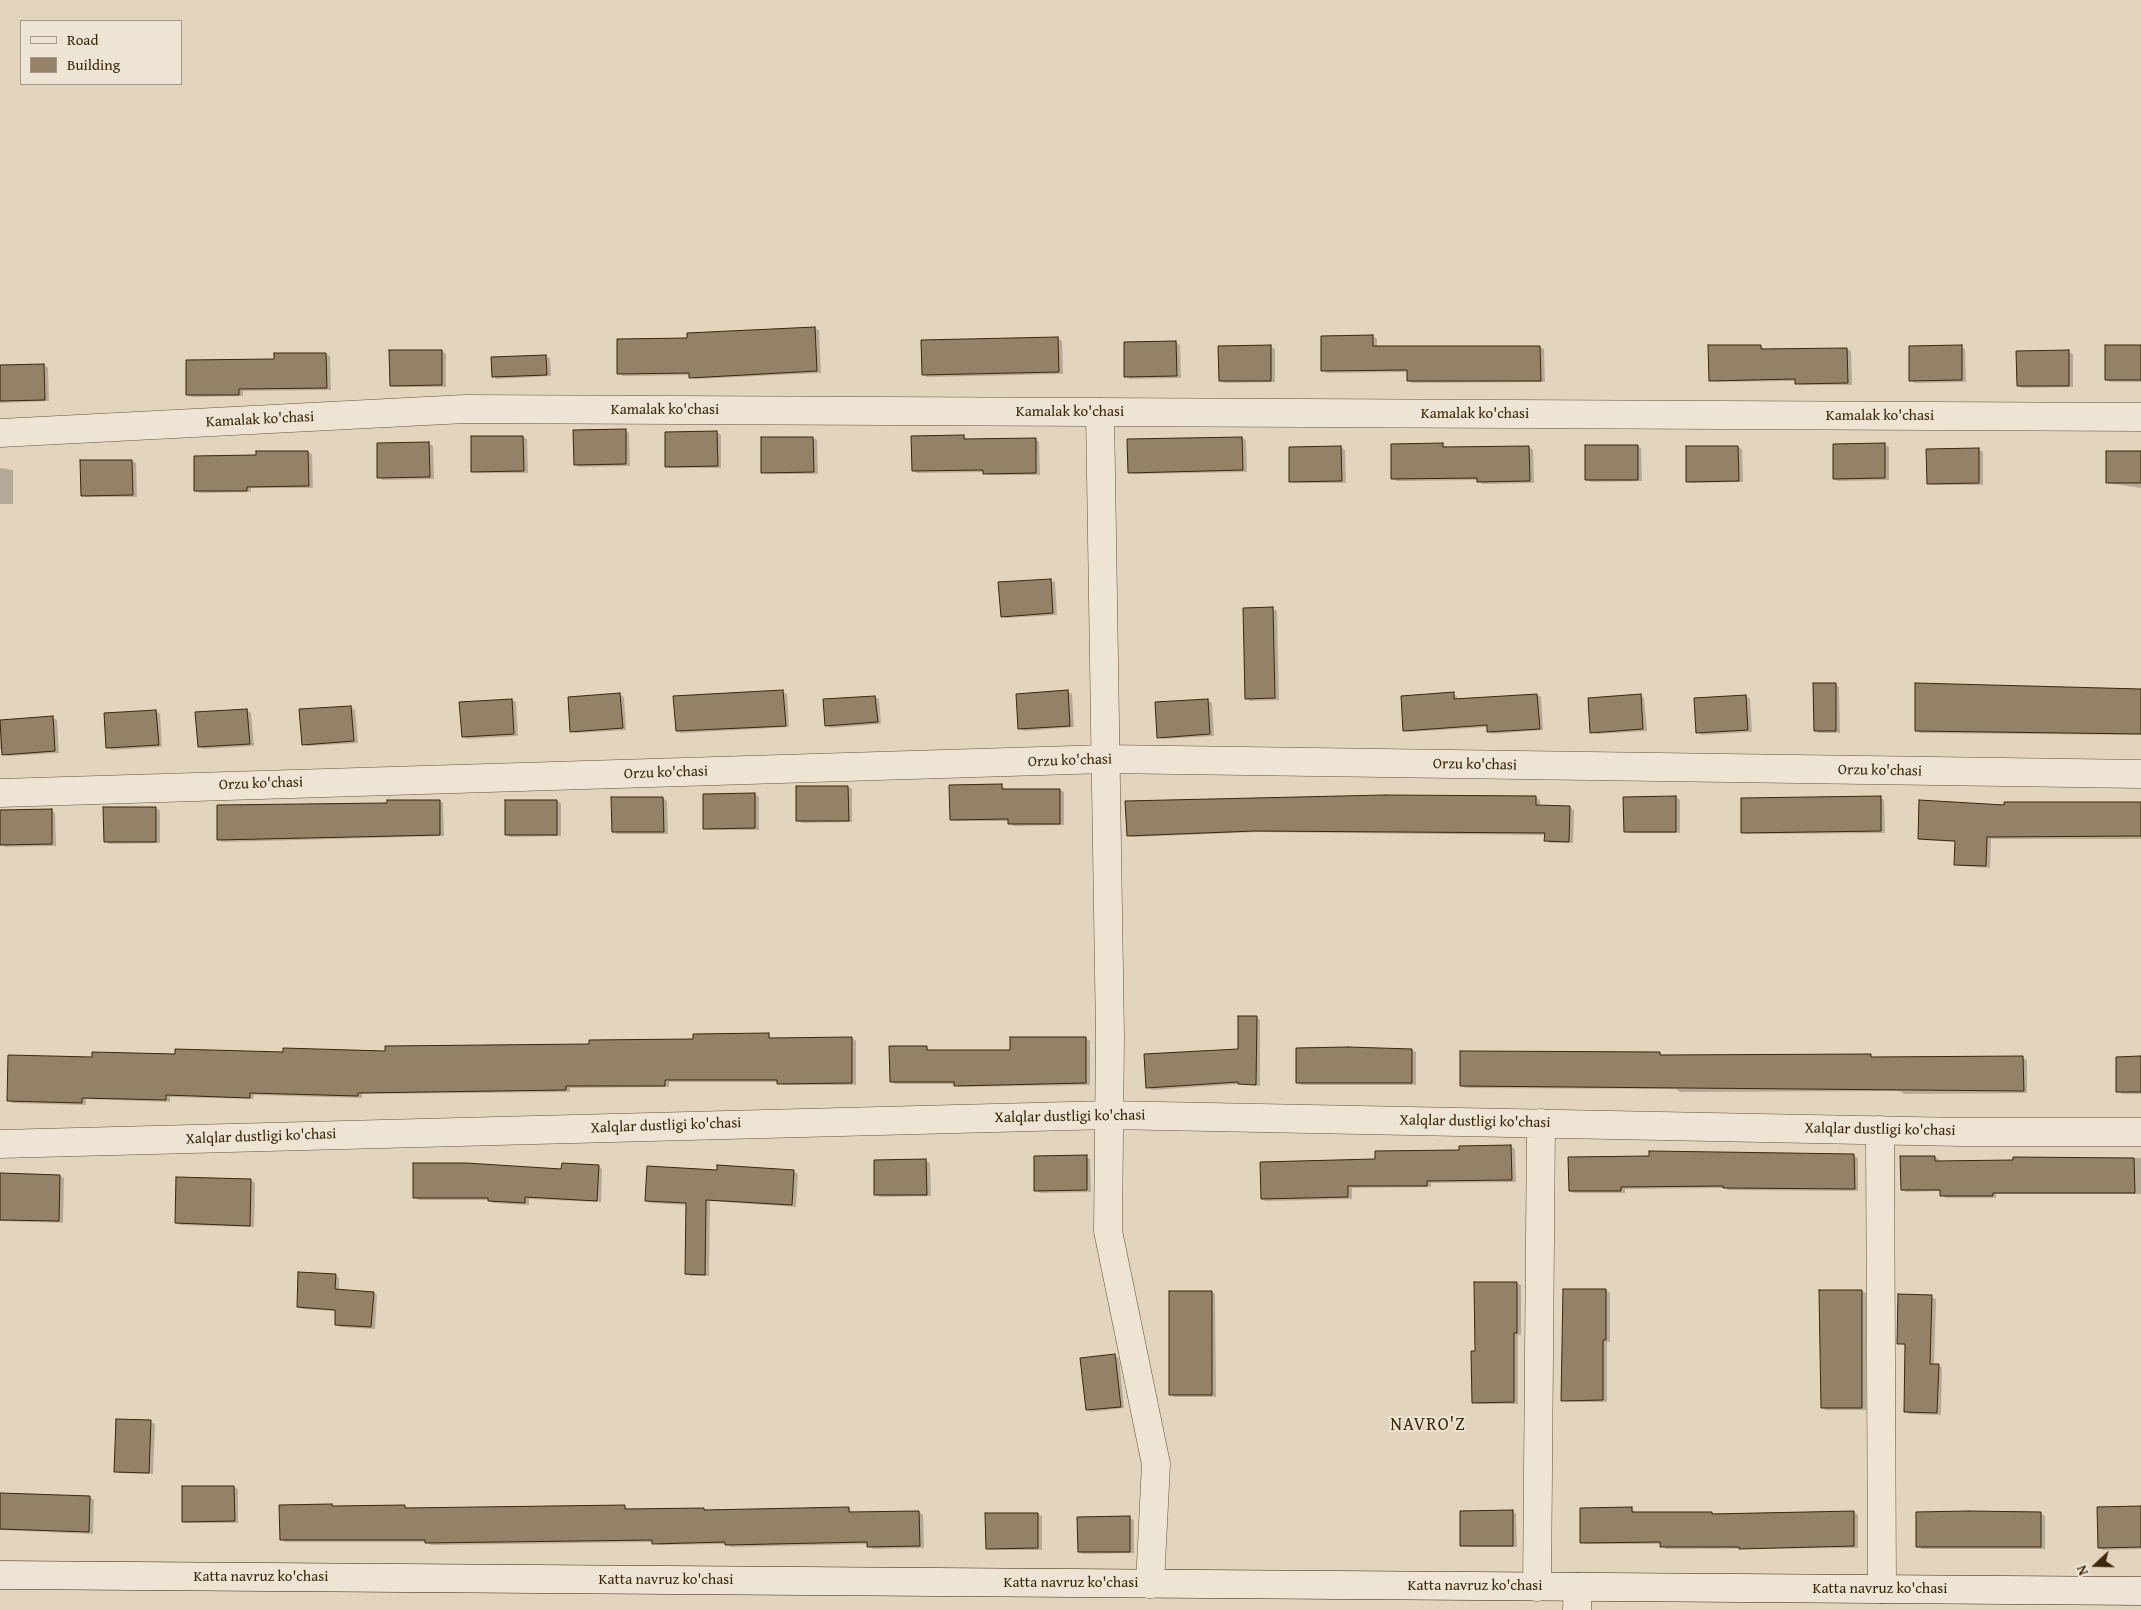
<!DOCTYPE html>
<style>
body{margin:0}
#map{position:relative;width:2141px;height:1610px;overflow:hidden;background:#e3d5bd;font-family:"Gentium Book Plus",serif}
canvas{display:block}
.legend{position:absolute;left:20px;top:20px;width:162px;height:65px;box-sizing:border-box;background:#ede4d4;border:1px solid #a69884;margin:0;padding:6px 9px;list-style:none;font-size:15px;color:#3c270b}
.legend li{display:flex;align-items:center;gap:10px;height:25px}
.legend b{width:25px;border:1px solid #a69884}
.north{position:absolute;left:2071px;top:1540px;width:50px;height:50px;-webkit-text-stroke:4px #ede4d4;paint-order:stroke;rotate:249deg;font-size:14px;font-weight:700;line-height:20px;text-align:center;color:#3c270b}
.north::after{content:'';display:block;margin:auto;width:18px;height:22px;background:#3c270b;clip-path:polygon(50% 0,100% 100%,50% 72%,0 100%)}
</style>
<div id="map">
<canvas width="2141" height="1610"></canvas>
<ul class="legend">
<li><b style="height:6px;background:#ede4d4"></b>Road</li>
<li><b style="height:14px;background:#938168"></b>Building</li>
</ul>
<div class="north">N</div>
</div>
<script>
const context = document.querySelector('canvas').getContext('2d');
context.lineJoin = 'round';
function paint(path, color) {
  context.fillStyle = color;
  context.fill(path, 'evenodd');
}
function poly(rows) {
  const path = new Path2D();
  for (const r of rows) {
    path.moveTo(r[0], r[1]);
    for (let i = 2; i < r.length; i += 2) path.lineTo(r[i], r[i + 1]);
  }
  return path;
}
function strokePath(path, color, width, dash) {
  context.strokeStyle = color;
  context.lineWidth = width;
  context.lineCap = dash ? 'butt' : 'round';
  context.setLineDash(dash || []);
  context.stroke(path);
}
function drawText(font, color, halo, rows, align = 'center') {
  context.font = font + ' "Gentium Book Plus",serif';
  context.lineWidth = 4;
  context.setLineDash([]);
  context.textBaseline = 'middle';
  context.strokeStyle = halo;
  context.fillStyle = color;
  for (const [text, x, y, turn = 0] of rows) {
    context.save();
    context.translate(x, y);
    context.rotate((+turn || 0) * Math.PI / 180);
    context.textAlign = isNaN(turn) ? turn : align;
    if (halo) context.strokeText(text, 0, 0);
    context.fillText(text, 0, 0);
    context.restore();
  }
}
paint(poly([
 [814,328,819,330,821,373,695,379,690,375,623,376,619,373,689,339],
 [1373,336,1377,339,1377,348,1540,347,1544,349,1545,382,1412,383,1408,380,1408,372,1327,373,1322,370],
 [1058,338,1062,341,1063,374,927,377,923,374,923,341],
 [1176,342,1180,345,1181,378,1130,379,1125,376],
 [1761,346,1765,350,1847,349,1851,351,1852,385,1800,385,1796,381,1715,382,1710,380],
 [2141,346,2141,382,2110,382,2106,380],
 [1270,347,1275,349,1275,382,1224,383,1220,380],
 [1961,347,1965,349,1966,382,1915,383,1911,380],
 [442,351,446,354,446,387,396,387,391,385],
 [2068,352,2073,354,2073,387,2022,388,2018,386],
 [326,354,330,356,331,390,243,391,243,396,192,397,188,395,276,360,275,355],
 [545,356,550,358,551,376,497,379,493,376],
 [44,365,48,368,49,401,0,403,0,367],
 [625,430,629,433,630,466,579,467,575,464],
 [717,432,721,435,721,468,671,468,666,466],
 [964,436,968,440,1035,439,1039,442,1040,475,989,475,985,472,917,473,913,470],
 [523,437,527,439,528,473,476,473,472,471],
 [813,438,817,440,818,474,767,474,762,472],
 [1242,438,1246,440,1247,472,1133,474,1129,472],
 [378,444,429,444,433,446,434,479,383,480,379,478],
 [1443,445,1447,447,1529,447,1533,450,1534,483,1482,484,1478,480,1397,481,1393,479],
 [1885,445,1889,447,1889,480,1838,481,1834,478],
 [1637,446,1641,448,1642,481,1591,482,1587,480],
 [1341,447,1345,450,1346,483,1295,483,1290,481,1290,448],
 [1738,447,1742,449,1743,482,1692,483,1688,481,1687,448],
 [1978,449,1983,452,1983,485,1932,485,1928,483],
 [308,452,312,454,313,488,251,488,251,492,200,493,195,491,257,456],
 [2141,452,2141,488,2107,483],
 [132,461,136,463,137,497,86,497,82,495,81,462],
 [0,468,13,470,13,504,0,504],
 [1050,580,1055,582,1057,615,1006,618,1002,616],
 [1273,609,1277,611,1279,700,1250,701,1246,698],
 [1835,684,1839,687,1840,733,1819,733,1815,730],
 [2141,690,2141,735,1921,733,1916,731],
 [783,692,787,694,789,727,681,733,677,731],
 [1068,692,1072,694,1074,727,1024,731,1019,728],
 [1453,694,1457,696,1458,700,1537,695,1541,697,1543,730,1493,734,1488,732,1488,727,1409,732,1404,730],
 [620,695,624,697,626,730,576,733,572,731],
 [1640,695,1644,698,1647,731,1596,734,1592,732],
 [1746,696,1750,699,1752,732,1702,735,1697,732],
 [875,697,879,699,881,724,830,728,826,725,824,701],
 [512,700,516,702,518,736,467,739,463,737],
 [1207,700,1212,703,1214,736,1163,739,1159,737],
 [351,707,355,710,358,743,307,746,303,744,301,711],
 [247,710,251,713,254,746,203,749,199,747],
 [156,711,160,714,162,747,111,750,107,747],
 [52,717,57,720,59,753,8,756,4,754,3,749,0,749,0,721],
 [1002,786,1006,790,1060,790,1064,792,1064,825,1013,826,1009,821,955,821,951,819],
 [797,787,848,787,852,789,852,822,802,823,797,820],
 [755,794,759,797,759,830,708,830,704,828],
 [1676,797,1680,800,1680,833,1629,833,1625,831],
 [1880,797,1884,800,1885,833,1746,834,1742,832],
 [663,798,667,801,668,834,617,834,613,832],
 [1536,798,1540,800,1540,807,1569,807,1574,810,1573,843,1550,843,1546,840,1546,835,1259,832,1132,837,1128,835],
 [439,801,443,803,444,836,222,842,218,839,388,804],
 [557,801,561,803,561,836,510,837,506,834],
 [2141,803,2141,839,1991,839,1990,868,1960,866,1956,864,1956,842,1923,840,1919,838,2005,806],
 [155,808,160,810,160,843,109,844,105,841],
 [51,810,55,813,56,846,5,847,1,844],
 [1256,1017,1260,1020,1260,1086,1240,1084,1152,1090,1147,1087,1239,1050],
 [768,1035,773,1039,852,1038,856,1041,856,1085,783,1085,779,1082,669,1082,669,1087,570,1088,570,1092,362,1094,362,1098,254,1095,253,1099,170,1097,170,1102,86,1099,86,1105,12,1103,8,1100,93,1059,591,1045],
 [1085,1038,1090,1041,1090,1085,959,1087,955,1084,895,1084,891,1081,926,1047,930,1051,1012,1051],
 [1412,1050,1416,1052,1416,1085,1301,1085,1297,1082],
 [1660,1053,1664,1056,2023,1058,2027,1060,2027,1093,1904,1094,1900,1091,1680,1092,1676,1089,1466,1088,1461,1086],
 [2141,1058,2141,1094,2122,1094,2118,1091],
 [1511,1146,1515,1149,1516,1182,1431,1183,1431,1187,1352,1188,1352,1199,1266,1201,1262,1199,1376,1161,1460,1151,1460,1147],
 [1778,1156,1854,1156,1858,1158,1858,1191,1728,1190,1725,1188,1625,1189,1625,1193,1574,1193,1570,1191],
 [1086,1157,1090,1159,1091,1192,1040,1193,1036,1190],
 [1935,1157,1939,1159,1939,1162,2015,1162,2015,1158,2141,1158,2141,1194,1996,1194,1996,1198,1946,1198,1941,1195,1941,1191,1906,1192,1902,1190],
 [875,1161,926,1161,930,1163,931,1196,880,1197,876,1194],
 [598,1166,602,1169,601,1202,529,1199,529,1205,493,1203,489,1200,419,1200,415,1198,563,1170],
 [718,1171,793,1171,798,1174,796,1207,710,1201,709,1276,691,1276,687,1274,687,1205,650,1203,646,1201],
 [0,1175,60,1176,64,1178,63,1223,0,1221],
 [177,1178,251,1180,255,1183,254,1227,180,1225,176,1223],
 [335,1275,339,1278,339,1291,373,1293,377,1295,375,1329,340,1327,336,1324,337,1311,302,1309,298,1307],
 [1516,1283,1521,1285,1521,1335,1518,1335,1518,1404,1477,1404,1473,1402,1476,1353],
 [1606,1290,1610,1293,1610,1342,1607,1342,1607,1402,1566,1402,1562,1400,1562,1351,1565,1351],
 [1862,1291,1866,1293,1866,1410,1826,1410,1822,1407],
 [1211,1292,1215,1294,1216,1397,1175,1397,1170,1394],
 [1931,1297,1936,1299,1934,1365,1942,1367,1941,1415,1910,1414,1906,1412,1907,1346,1898,1343],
 [1115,1356,1119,1358,1124,1408,1091,1412,1087,1409],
 [151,1422,155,1424,153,1474,120,1473,116,1471],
 [234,1487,238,1489,238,1523,188,1523,183,1521],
 [0,1494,90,1497,94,1500,93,1534,0,1530],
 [405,1506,409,1509,625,1507,629,1510,704,1509,709,1512,849,1509,853,1513,919,1512,923,1515,924,1548,873,1549,868,1544,731,1547,726,1544,658,1545,654,1542,431,1545,426,1542,285,1542,281,1539],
 [2141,1507,2141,1549,2103,1550,2099,1548],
 [1632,1508,1636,1514,1854,1512,1858,1515,1858,1548,1666,1549,1661,1544,1586,1544,1581,1542,1581,1509],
 [1512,1511,1516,1514,1517,1547,1466,1547,1462,1545],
 [2040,1513,2045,1516,2045,1549,1922,1549,1917,1546],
 [1037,1514,1042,1516,1042,1550,991,1550,987,1548],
 [1129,1518,1134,1520,1134,1553,1083,1554,1079,1552]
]), '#0003');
const building = poly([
 [815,327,817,371,689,378,689,373,617,374,617,339,687,338,687,333,815,327],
 [1373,335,1373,346,1540,346,1541,381,1407,381,1407,370,1321,371,1321,336,1373,335],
 [1058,337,1059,372,922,375,921,340,1058,337],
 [1176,341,1177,376,1124,377,1124,342,1176,341],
 [1271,345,1271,381,1219,381,1218,346,1271,345],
 [1708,345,1761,345,1761,349,1847,348,1848,383,1795,384,1795,379,1709,381,1708,345],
 [1962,345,1962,380,1909,381,1909,346,1962,345],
 [2105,345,2141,345,2141,380,2105,380,2105,345],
 [389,350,442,350,442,385,390,386,389,350],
 [2069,350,2069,386,2017,386,2016,351,2069,350],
 [274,353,326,353,327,388,239,389,239,395,186,395,186,360,274,359,274,353],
 [546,355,547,375,492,377,491,357,546,355],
 [44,364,45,400,0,401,0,365,44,364],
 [626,429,626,464,574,465,573,430,626,429],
 [717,431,718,466,665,467,665,432,717,431],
 [964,435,964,439,1036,438,1036,473,983,474,983,470,912,471,911,436,964,435],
 [471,436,523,436,524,471,471,472,471,436],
 [761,437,813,437,814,472,761,473,761,437],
 [1242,437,1243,470,1128,473,1127,439,1242,437],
 [429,442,430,477,377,478,377,443,429,442],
 [1443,443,1443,447,1529,446,1530,481,1477,482,1477,478,1391,479,1391,444,1443,443],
 [1885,443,1885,478,1833,479,1833,444,1885,443],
 [1585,445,1638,445,1638,480,1585,480,1585,445],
 [1341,446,1342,481,1289,482,1289,447,1341,446],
 [1686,446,1738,446,1739,481,1686,482,1686,446],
 [1979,448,1979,483,1927,484,1926,449,1979,448],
 [256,451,308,451,309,486,247,487,247,491,194,491,194,456,256,455,256,451],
 [2106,451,2141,451,2141,483,2106,483,2106,451],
 [80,460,132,460,133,495,81,496,80,460],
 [1051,579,1053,613,1001,617,998,582,1051,579],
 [1273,607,1275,698,1245,699,1243,608,1273,607],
 [1813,683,1836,683,1836,731,1814,731,1813,683],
 [1915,683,2141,689,2141,734,1915,731,1915,683],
 [783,690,786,726,676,731,673,696,783,690],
 [1068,690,1070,726,1018,729,1016,694,1068,690],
 [1454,692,1454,699,1537,694,1540,729,1487,732,1487,725,1403,731,1401,696,1454,692],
 [620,693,623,728,570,732,568,697,620,693],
 [1641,694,1643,729,1590,733,1588,698,1641,694],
 [1746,695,1748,730,1696,733,1694,698,1746,695],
 [875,696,878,722,825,726,823,699,875,696],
 [512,699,514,734,462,737,459,702,512,699],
 [1208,699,1210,734,1157,738,1155,702,1208,699],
 [351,706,354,741,302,745,299,709,351,706],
 [247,709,250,744,198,747,195,712,247,709],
 [156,710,159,745,106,748,104,713,156,710],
 [53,716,55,751,2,755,0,720,53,716],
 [1002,784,1002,789,1060,789,1060,824,1008,824,1008,819,950,820,949,785,1002,784],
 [796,786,848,786,849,821,796,821,796,786],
 [755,793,755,828,703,829,703,794,755,793],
 [1385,795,1536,796,1536,805,1570,806,1569,842,1544,841,1545,833,1254,831,1127,836,1125,801,1385,795],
 [1676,796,1676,832,1624,832,1623,797,1676,796],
 [1881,796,1881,831,1741,833,1741,798,1881,796],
 [611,797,663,797,664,832,612,832,611,797],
 [387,800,440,800,440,835,217,840,217,805,387,803,387,800],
 [505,800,557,800,557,835,505,835,505,800],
 [1919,800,2004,805,2004,802,2141,802,2141,836,1987,837,1986,866,1954,865,1955,841,1918,839,1919,800],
 [103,807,156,807,156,842,104,842,103,807],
 [52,809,52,844,0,845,0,810,52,809],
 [1238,1016,1257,1016,1256,1085,1238,1084,1238,1082,1146,1088,1144,1054,1238,1049,1238,1016],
 [769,1033,769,1038,852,1037,852,1083,777,1084,777,1080,665,1080,665,1086,566,1086,566,1090,358,1093,358,1096,250,1093,250,1098,166,1095,166,1100,82,1098,82,1103,7,1101,8,1055,92,1057,92,1052,175,1054,175,1049,283,1052,283,1048,385,1051,385,1046,589,1044,589,1040,693,1039,693,1034,769,1033],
 [1010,1037,1086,1037,1086,1083,954,1086,954,1082,890,1082,889,1046,927,1046,927,1050,1010,1050,1010,1037],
 [1348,1047,1412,1049,1412,1083,1296,1083,1296,1048,1348,1047],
 [1460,1051,1660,1052,1660,1055,1871,1054,1871,1057,2023,1056,2024,1091,1460,1086,1460,1051],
 [2141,1056,2141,1092,2116,1092,2116,1057,2141,1056],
 [1511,1145,1512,1180,1427,1181,1427,1186,1348,1186,1348,1197,1261,1199,1260,1162,1375,1159,1375,1151,1459,1150,1459,1146,1511,1145],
 [1649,1151,1854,1154,1855,1189,1723,1188,1723,1186,1621,1187,1621,1191,1569,1191,1568,1157,1649,1156,1649,1151],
 [1087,1155,1087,1190,1034,1191,1034,1156,1087,1155],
 [1900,1156,1935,1156,1935,1161,2013,1160,2013,1157,2134,1158,2135,1193,1993,1193,1993,1196,1940,1196,1940,1190,1901,1190,1900,1156],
 [926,1159,927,1195,874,1195,874,1160,926,1159],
 [413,1163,466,1163,561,1169,562,1163,599,1165,597,1201,525,1197,525,1203,488,1201,488,1198,413,1198,413,1163],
 [717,1165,794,1170,792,1205,706,1200,705,1275,685,1274,686,1203,645,1201,647,1166,717,1170,717,1165],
 [0,1173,60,1175,59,1221,0,1220,0,1173],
 [176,1177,251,1179,250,1226,175,1223,176,1177],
 [298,1272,336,1274,335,1289,374,1292,371,1327,335,1325,335,1310,297,1307,298,1272],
 [1474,1282,1517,1282,1517,1333,1514,1333,1514,1402,1472,1403,1471,1351,1475,1351,1474,1282],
 [1563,1289,1606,1289,1606,1340,1603,1340,1603,1400,1561,1401,1563,1289],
 [1819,1290,1862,1290,1862,1408,1821,1408,1819,1290],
 [1169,1291,1212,1291,1212,1395,1169,1395,1169,1291],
 [1898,1294,1932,1295,1930,1364,1939,1364,1937,1413,1904,1412,1905,1344,1897,1344,1898,1294],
 [1115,1354,1121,1407,1086,1410,1080,1358,1115,1354],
 [116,1419,151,1420,149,1473,114,1472,116,1419],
 [182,1486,234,1486,235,1521,182,1522,182,1486],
 [0,1493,90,1496,89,1532,0,1529,0,1493],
 [332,1504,332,1506,405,1505,405,1508,625,1505,625,1509,704,1508,704,1510,849,1507,849,1512,919,1511,920,1546,867,1547,867,1542,725,1545,725,1542,652,1544,652,1540,425,1543,425,1540,280,1540,279,1505,332,1504],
 [2141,1506,2141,1547,2098,1548,2097,1507,2141,1506],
 [1632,1507,1632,1512,1712,1512,1712,1514,1854,1511,1854,1546,1739,1549,1739,1547,1660,1547,1660,1542,1580,1543,1580,1508,1632,1507],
 [1513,1510,1513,1546,1460,1546,1460,1511,1513,1510],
 [1968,1511,2041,1512,2041,1547,1916,1547,1916,1512,1968,1511],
 [985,1513,1038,1513,1038,1548,986,1549,985,1513],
 [1130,1516,1130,1552,1078,1552,1077,1517,1130,1516]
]);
paint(building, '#938168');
strokePath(building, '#3c270b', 1);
const street = poly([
 [1100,412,1110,1035,1108,1231,1156,1464,1150,1584],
 [0,433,465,409,2141,417],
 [0,793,1106,759,2141,774],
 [1880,1130,1882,1589],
 [0,1144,1109,1115,1961,1132,2141,1132],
 [1537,1587,1541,1123],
 [1577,1610,1578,1587]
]);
const secondary = poly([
 [0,1575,2141,1591]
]);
strokePath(street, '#665238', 29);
strokePath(secondary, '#3c270b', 29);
strokePath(street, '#ede4d4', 28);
strokePath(secondary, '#ede4d4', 28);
drawText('15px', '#3c270b', '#ede4d4', [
 ["Kamalak ko'chasi",665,410],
 ["Kamalak ko'chasi",1070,412],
 ["Kamalak ko'chasi",1475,414],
 ["Kamalak ko'chasi",1880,416],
 ["Kamalak ko'chasi",260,420,-3],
 ["Orzu ko'chasi",1070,761,-2],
 ["Orzu ko'chasi",1475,765,1],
 ["Orzu ko'chasi",1880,771,1],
 ["Orzu ko'chasi",666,773,-2],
 ["Orzu ko'chasi",261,784,-2],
 ["Xalqlar dustligi ko'chasi",1070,1117,-1],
 ["Xalqlar dustligi ko'chasi",1475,1122,1],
 ["Xalqlar dustligi ko'chasi",666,1126,-2],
 ["Xalqlar dustligi ko'chasi",1880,1130,1],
 ["Xalqlar dustligi ko'chasi",261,1137,-2],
 ["Katta navruz ko'chasi",261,1577],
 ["Katta navruz ko'chasi",666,1580],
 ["Katta navruz ko'chasi",1071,1583],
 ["Katta navruz ko'chasi",1475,1586],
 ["Katta navruz ko'chasi",1880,1589]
]);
context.letterSpacing = '1px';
drawText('18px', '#3c270b', '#ede4d4', [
 ["NAVRO'Z",1428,1425]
]);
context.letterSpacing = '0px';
</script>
